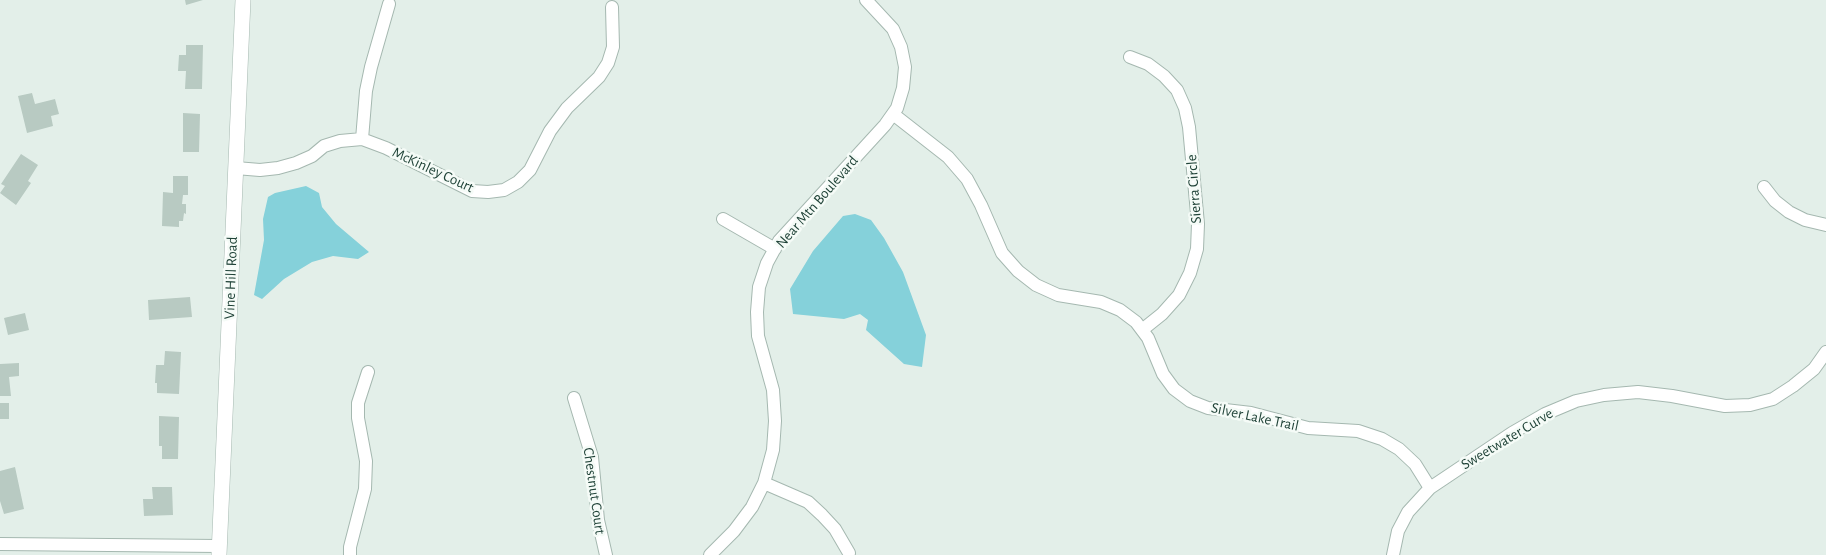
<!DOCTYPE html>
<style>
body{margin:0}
canvas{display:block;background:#e3efe9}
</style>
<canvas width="1826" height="555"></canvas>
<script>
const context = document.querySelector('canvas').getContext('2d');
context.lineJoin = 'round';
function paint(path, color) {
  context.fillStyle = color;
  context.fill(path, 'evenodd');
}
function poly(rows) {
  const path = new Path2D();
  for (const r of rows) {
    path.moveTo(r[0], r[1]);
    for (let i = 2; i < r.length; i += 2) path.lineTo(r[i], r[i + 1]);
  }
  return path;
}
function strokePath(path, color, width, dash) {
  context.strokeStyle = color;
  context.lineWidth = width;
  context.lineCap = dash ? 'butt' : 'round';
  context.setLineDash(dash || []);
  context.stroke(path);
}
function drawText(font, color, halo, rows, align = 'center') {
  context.font = font + ' "Alegreya Sans",sans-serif';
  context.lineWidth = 5;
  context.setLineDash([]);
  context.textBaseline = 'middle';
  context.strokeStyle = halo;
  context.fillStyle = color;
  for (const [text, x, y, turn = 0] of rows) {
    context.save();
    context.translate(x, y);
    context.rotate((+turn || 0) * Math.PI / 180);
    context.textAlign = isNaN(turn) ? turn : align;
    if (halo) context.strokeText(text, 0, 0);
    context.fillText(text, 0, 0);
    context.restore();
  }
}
paint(poly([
 [306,186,319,193,322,207,336,224,369,252,358,259,333,256,312,262,284,279,262,299,254,295,264,240,263,219,268,197,275,193],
 [855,214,871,220,884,238,903,272,926,335,922,367,904,364,866,330,868,320,860,314,844,319,793,314,790,289,813,251,843,216]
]), '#85d1da');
paint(poly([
 [185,0,203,0,186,5],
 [186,45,203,45,202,89,185,89,186,71,178,71,179,55,186,55],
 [32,93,35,104,55,99,59,114,51,116,53,126,27,133,18,96],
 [183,113,200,114,199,152,183,152],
 [21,154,38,165,28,181,31,183,16,205,0,193,5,186,1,184],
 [173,176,188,176,188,195,183,195,182,204,186,204,186,214,184,213,183,221,179,221,179,227,162,226,163,192,173,193],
 [190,297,192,317,149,320,148,300],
 [25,313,29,330,8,335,4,318],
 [165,351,181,352,179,394,157,393,157,383,155,383,156,365,164,365],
 [19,363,19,376,9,377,11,396,0,396,0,364],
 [0,403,9,403,9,419,0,419],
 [159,416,179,417,178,459,162,459,162,446,159,446],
 [15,467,24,509,4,514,0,501,0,471],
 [152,487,172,487,173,515,144,516,143,499,153,499]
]), '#b8cac2');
const minor = poly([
 [1130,57,1148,64,1164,76,1177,90,1185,108,1189,127,1198,224,1197,249,1190,273,1179,295,1162,314,1142,330],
 [893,114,948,157,967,179,981,205,1002,253,1018,271,1036,285,1058,295,1101,302,1120,310,1136,322,1148,338,1163,374,1174,389,1190,401,1208,408,1251,413,1308,428,1358,431,1382,439,1399,449,1415,464,1430,488],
 [362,139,366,91,371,67,389,4],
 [236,168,260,170,278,168,296,163,312,156,324,146,340,141,362,139,386,148,472,191,488,192,504,190,518,182,530,170,550,131,567,108,599,77,608,63,613,47,612,7],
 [1764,187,1775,201,1789,212,1805,220,1826,225],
 [723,219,775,249],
 [574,398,592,457,598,520,606,555],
 [764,483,808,502,822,515,835,529,849,553],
 [0,544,219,546],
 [350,555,350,547,365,489,366,461,358,418,358,403,368,372],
 [710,555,734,531,752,507,764,483,773,450,775,421,773,390,758,336,757,312,759,287,767,263,779,241,885,125,897,108,903,88,905,67,901,47,893,29,866,0],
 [1393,555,1398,531,1408,512,1430,488,1512,433,1545,414,1576,401,1604,395,1638,392,1672,396,1725,406,1750,405,1773,399,1793,386,1814,369,1826,352]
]);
const tertiary = poly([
 [219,555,243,0]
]);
strokePath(minor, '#a5b8b0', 14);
strokePath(tertiary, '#a5b8b0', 16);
strokePath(minor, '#fff', 12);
strokePath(tertiary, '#fff', 15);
drawText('15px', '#204338', '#f5fbf7', [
 ["McKinley Court",433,170,25],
 ["Sierra Circle",1194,189,-94],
 ["Near Mtn Boulevard",817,202,-49],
 ["Vine Hill Road",231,278,-88],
 ["Silver Lake Trail",1255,417,12],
 ["Sweetwater Curve",1507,439,-31],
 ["Chestnut Court",594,491,82]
]);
</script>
